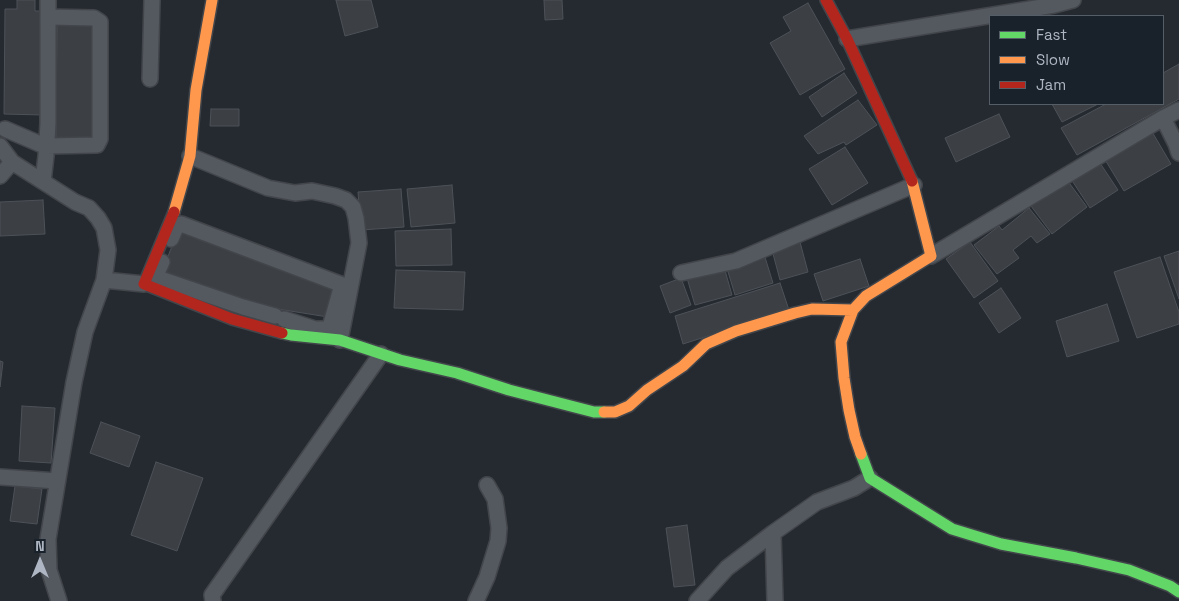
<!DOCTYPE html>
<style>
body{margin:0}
#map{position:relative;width:1179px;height:601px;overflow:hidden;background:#252a30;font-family:"Space Grotesk",sans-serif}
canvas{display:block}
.legend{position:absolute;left:989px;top:15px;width:175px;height:90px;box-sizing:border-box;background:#19212a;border:1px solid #555d67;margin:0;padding:6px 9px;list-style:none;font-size:15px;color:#aeb6c3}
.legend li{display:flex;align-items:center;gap:10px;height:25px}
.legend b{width:25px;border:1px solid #555d67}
.north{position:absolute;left:15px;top:536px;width:50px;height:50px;-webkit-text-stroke:4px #19212a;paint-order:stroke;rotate:0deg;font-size:14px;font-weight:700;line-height:20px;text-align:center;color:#aeb6c3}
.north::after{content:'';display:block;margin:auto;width:18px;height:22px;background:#aeb6c3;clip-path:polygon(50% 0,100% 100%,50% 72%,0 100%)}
</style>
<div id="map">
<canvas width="1179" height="601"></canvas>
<ul class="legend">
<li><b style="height:6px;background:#63d668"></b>Fast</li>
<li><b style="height:6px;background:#ff974d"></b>Slow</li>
<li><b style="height:6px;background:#b3261e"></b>Jam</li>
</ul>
<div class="north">N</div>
</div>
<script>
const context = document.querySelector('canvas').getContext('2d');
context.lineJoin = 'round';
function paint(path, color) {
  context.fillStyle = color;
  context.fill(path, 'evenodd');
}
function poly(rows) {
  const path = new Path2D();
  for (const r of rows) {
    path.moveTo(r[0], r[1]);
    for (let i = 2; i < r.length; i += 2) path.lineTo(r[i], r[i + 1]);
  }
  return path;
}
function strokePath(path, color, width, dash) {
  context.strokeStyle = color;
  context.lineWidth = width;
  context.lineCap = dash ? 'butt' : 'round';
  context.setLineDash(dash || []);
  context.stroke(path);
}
const building = poly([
 [17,0,35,0,35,11,44,11,43,115,4,114,5,9,17,9,17,0],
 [336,0,371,0,378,27,345,36,336,0],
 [544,0,562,0,563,19,545,20,544,0],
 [808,3,845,69,800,95,770,43,791,31,783,17,808,3],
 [57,22,97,22,97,140,56,140,57,22],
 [1179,64,1179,99,1077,155,1061,128,1106,104,1163,104,1163,73,1179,64],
 [844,73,857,93,822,117,809,97,844,73],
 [858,100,877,125,846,145,844,142,818,154,804,136,858,100],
 [1052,104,1098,104,1062,122,1052,104],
 [211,109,239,109,239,126,210,126,211,109],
 [999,114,1010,137,956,162,945,138,999,114],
 [1151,130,1171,164,1124,191,1104,158,1151,130],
 [845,147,868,183,832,205,809,169,845,147],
 [1098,160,1118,190,1090,208,1071,179,1098,160],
 [1067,180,1087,207,1052,234,1031,206,1067,180],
 [452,185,455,223,411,227,407,189,452,185],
 [401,189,404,227,361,230,358,192,401,189],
 [43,200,45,234,0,236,0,202,43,200],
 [1029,208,1050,234,1037,243,1031,236,1013,250,1019,258,997,274,974,245,999,226,1002,230,1029,208],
 [180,226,339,286,328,317,246,304,161,274,180,226],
 [451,229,452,265,396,266,395,231,451,229],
 [800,242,808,272,780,280,772,250,800,242],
 [970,242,998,281,974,298,946,259,970,242],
 [1179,251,1179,299,1164,256,1179,251],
 [764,254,773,283,735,295,726,265,764,254],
 [1160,257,1179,312,1179,324,1137,338,1114,272,1160,257],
 [860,259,869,286,823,301,814,274,860,259],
 [724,267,732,295,695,305,687,278,724,267],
 [396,270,465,272,463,310,394,308,396,270],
 [681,278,691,305,670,313,660,286,681,278],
 [780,283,789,310,683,344,675,316,780,283],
 [1001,288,1021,318,999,333,979,303,1001,288],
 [1107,304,1119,341,1067,357,1056,321,1107,304],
 [0,361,3,362,0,387,0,361],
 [22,406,55,408,51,463,19,461,22,406],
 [101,422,140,436,129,467,90,453,101,422],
 [156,462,203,478,177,551,131,535,156,462],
 [15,486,42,489,37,524,10,521,15,486],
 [687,525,695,585,674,587,666,528,687,525]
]);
paint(building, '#3c4045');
strokePath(building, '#4d5158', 1);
const street = poly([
 [847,39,1054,5,1073,0],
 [150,79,152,0],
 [1163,118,1176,144,1179,153],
 [5,129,40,144,47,146,97,145,100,139,100,22,94,18,48,17],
 [0,146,12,162,75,202,89,208,98,218,104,228,108,250,104,280],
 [190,156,268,188,295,193,312,191,335,196,346,200,353,207,356,218,359,243,340,340],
 [0,176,12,162],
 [43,181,46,156,48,123,48,0],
 [171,239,177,225,181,224,340,284,341,288,330,327,331,332,340,340],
 [931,256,1163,118,1179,110],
 [162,262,157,273,158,278,243,307,275,316],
 [681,273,736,261,914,185],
 [284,319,315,329,323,329],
 [0,477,57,481],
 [773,533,775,601],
 [59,601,49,570,48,539,74,382,85,332,104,280,144,284],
 [213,601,212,595,381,354],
 [476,601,487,577,498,541,499,528,495,499,487,485],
 [697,601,727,568,773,533,817,502,854,488,870,478]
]);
const fast = poly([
 [282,333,291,335,340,340,400,360,457,373,509,390,594,412,604,412],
 [861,454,870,478,952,529,1001,544,1076,558,1129,570,1170,586,1179,592]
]);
const slow = poly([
 [174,212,190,156,196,90,212,0],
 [604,412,615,412,629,406,647,390,683,366,706,344,736,331,795,313,812,309,853,310],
 [861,454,855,437,849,410,844,378,841,342,853,310,866,296,931,256,912,181]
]);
const jam = poly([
 [826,0,847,39,912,181],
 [174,212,144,284,232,319,282,333]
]);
strokePath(street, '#42464b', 18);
strokePath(fast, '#42464b', 14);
strokePath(slow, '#42464b', 14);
strokePath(jam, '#42464b', 14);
strokePath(street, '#54585f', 15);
strokePath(fast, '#63d668', 11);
strokePath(slow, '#ff974d', 11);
strokePath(jam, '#b3261e', 11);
</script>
